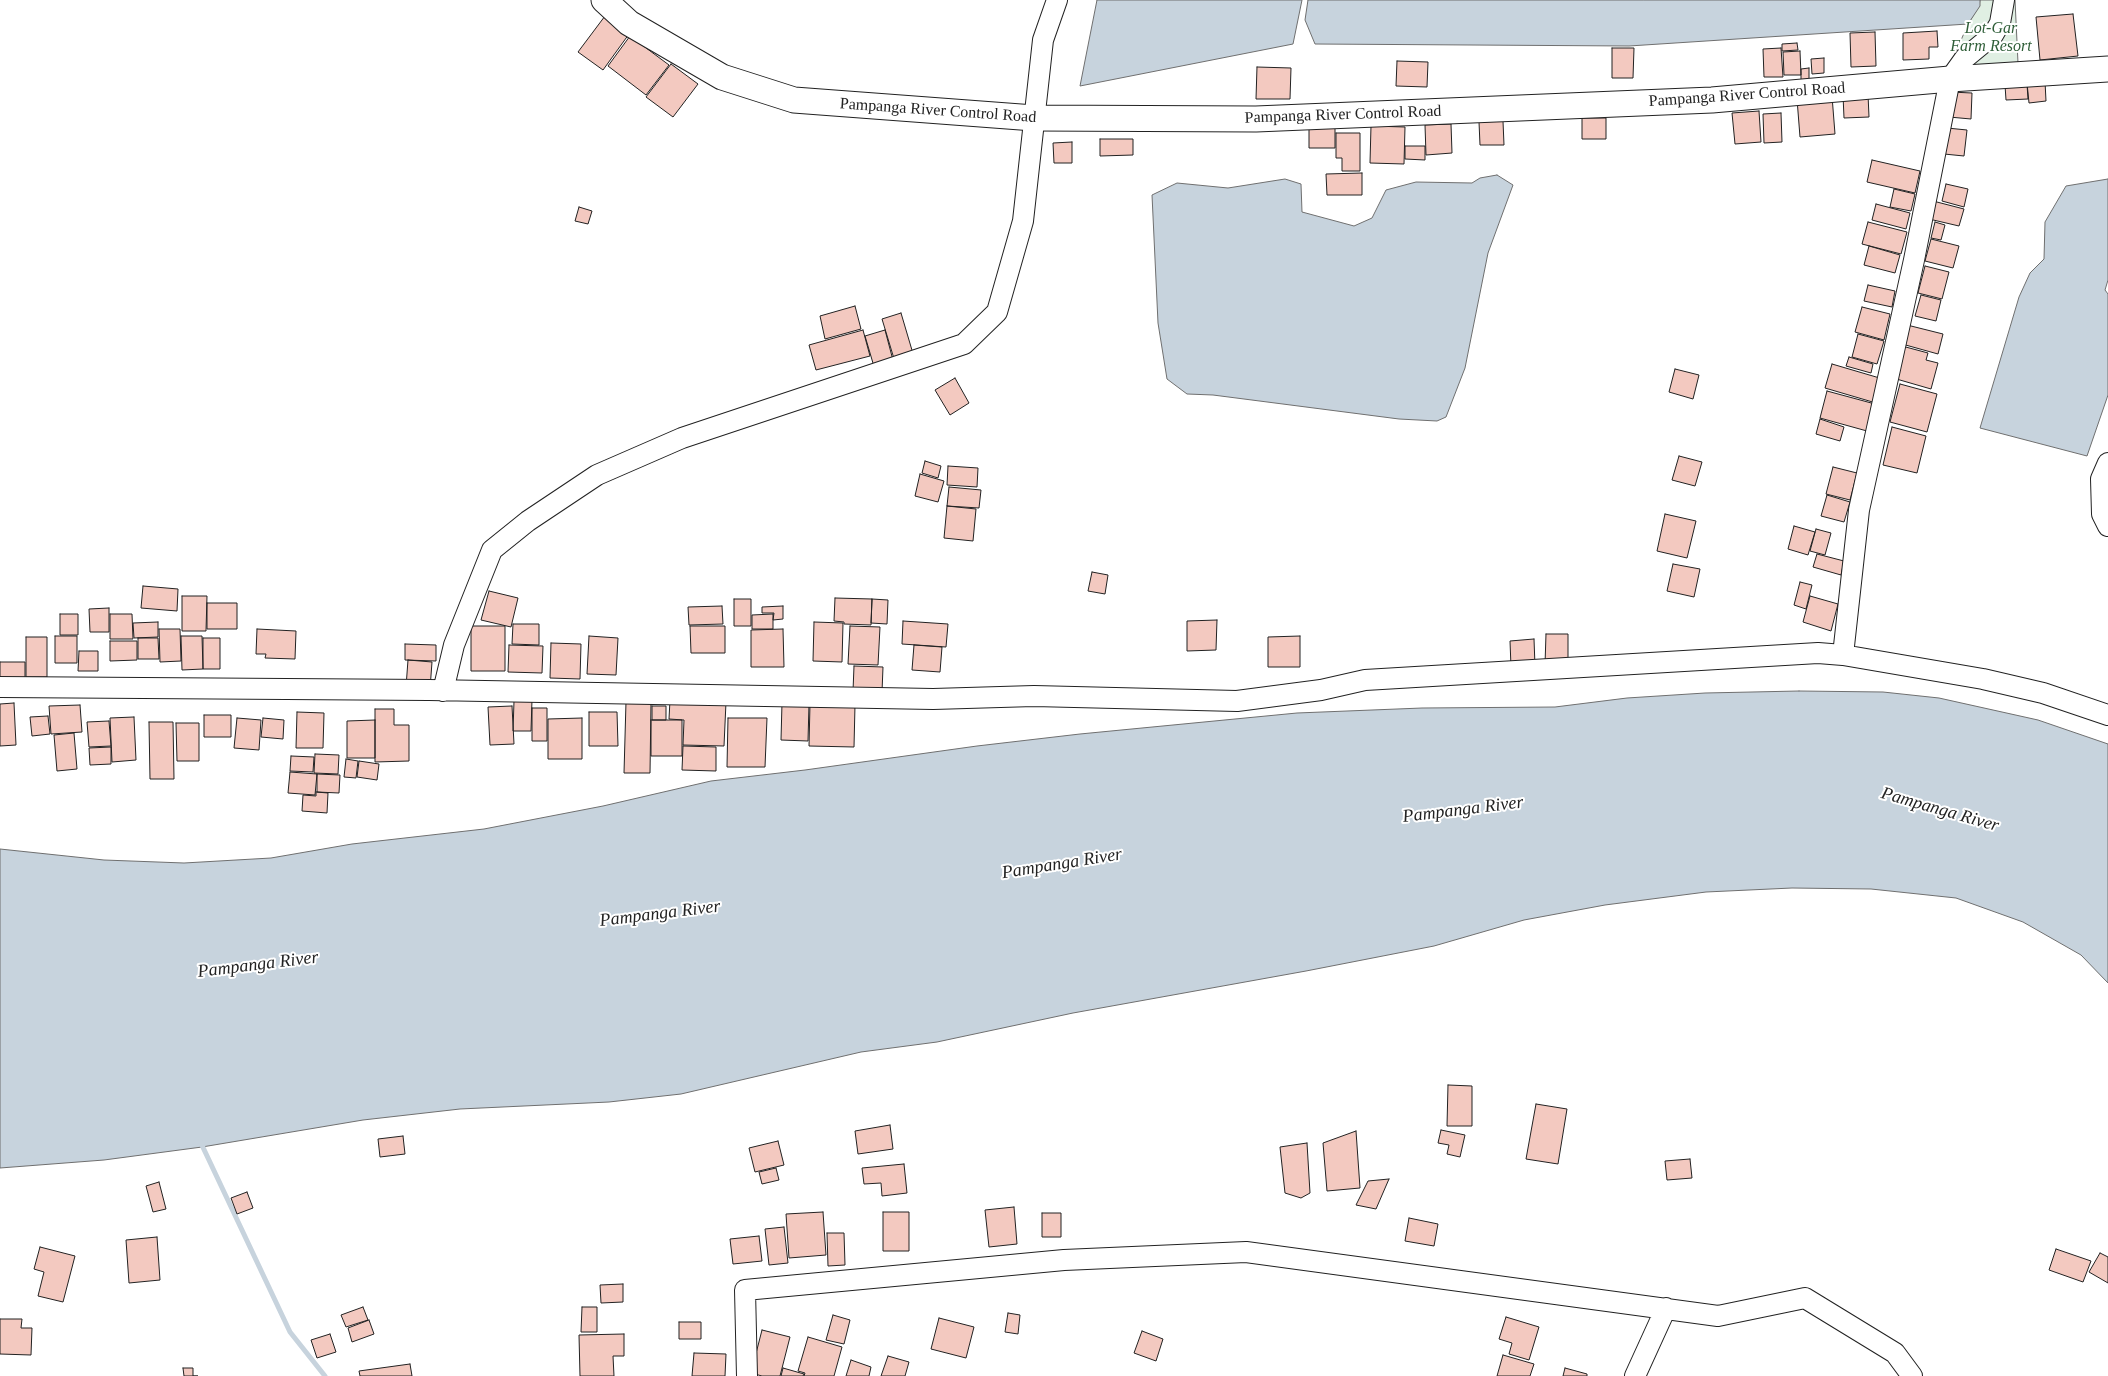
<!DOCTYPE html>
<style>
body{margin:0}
canvas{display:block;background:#fff}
</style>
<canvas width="2108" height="1376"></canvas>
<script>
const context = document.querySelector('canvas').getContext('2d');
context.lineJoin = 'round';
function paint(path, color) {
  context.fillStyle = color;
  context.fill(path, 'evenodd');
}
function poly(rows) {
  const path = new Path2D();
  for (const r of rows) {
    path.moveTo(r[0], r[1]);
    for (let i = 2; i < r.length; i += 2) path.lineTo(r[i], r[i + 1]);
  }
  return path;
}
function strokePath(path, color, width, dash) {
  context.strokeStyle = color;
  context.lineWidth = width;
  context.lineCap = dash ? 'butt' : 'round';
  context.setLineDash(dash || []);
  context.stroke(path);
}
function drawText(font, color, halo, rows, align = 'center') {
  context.font = font + ' Georgia,serif';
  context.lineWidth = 4;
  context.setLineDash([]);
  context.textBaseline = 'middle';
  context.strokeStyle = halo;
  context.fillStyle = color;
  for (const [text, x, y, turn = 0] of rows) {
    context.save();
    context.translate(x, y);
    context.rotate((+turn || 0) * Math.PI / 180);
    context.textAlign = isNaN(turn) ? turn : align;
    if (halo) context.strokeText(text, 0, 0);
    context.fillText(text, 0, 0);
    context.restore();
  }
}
const green = poly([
 [1980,0,2015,0,2018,63,1949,68,1968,24,1979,6,1980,0]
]);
paint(green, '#e0efe3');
strokePath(green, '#6f6f6f', 1);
const water = poly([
 [1097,0,1302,0,1293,44,1080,86,1097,0],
 [1308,0,1980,0,1980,6,1968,24,1629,46,1315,44,1305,20,1308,0],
 [1497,175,1513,185,1488,253,1465,368,1446,417,1437,421,1399,419,1213,395,1187,394,1167,379,1158,323,1152,195,1177,183,1228,188,1285,179,1301,184,1302,212,1354,226,1372,218,1386,190,1416,182,1472,183,1480,178,1497,175],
 [2108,179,2108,280,2105,290,2108,294,2108,395,2087,456,1980,428,2019,297,2030,273,2044,259,2045,222,2066,186,2108,179],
 [1799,691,1883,692,1939,698,2038,720,2108,744,2108,983,2081,955,2023,922,1956,898,1871,889,1792,888,1706,892,1605,905,1524,920,1434,946,1306,971,1073,1013,937,1042,861,1052,681,1094,609,1102,460,1109,363,1120,202,1147,104,1160,0,1168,0,849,104,860,184,863,271,858,352,844,484,829,603,806,711,781,805,770,977,746,1080,734,1297,713,1422,708,1555,707,1627,698,1705,693,1799,691]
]);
paint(water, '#c7d3dd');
strokePath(water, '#6f6f6f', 1);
strokePath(poly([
 [200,1141,290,1332,325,1376]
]), '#c7d3dd', 5);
const building = poly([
 [2073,14,2078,56,2040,60,2036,17,2073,14],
 [605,16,629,34,603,70,578,52,605,16],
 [1937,31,1938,47,1929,47,1929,59,1903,60,1903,33,1937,31],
 [1875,32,1876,66,1851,67,1850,33,1875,32],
 [630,36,669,65,646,95,608,66,630,36],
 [1797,43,1798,50,1782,51,1782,44,1797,43],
 [1612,48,1634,48,1633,78,1612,78,1612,48],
 [1781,48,1783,77,1764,77,1763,49,1781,48],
 [1800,51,1801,75,1784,75,1783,52,1800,51],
 [1824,58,1824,73,1812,74,1811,59,1824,58],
 [1397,61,1428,62,1427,87,1396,86,1397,61],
 [671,64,698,84,673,117,646,97,671,64],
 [1257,67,1291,68,1290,99,1256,99,1257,67],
 [1809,68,1809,79,1801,80,1801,69,1809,68],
 [2045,81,2046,101,2029,103,2027,83,2045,81],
 [2027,84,2028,99,2006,100,2005,85,2027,84],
 [1950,92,1972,93,1971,119,1949,117,1950,92],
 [1868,94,1869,117,1844,118,1843,95,1868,94],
 [1832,96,1835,134,1800,137,1797,99,1832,96],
 [1759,111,1761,142,1735,144,1732,113,1759,111],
 [1781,113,1782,142,1764,143,1763,114,1781,113],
 [1582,118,1606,118,1606,139,1582,139,1582,118],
 [1503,121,1504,145,1480,145,1479,122,1503,121],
 [1451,124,1452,153,1426,155,1425,125,1451,124],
 [1309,125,1335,125,1335,148,1309,148,1309,125],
 [1371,126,1405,127,1404,164,1370,163,1371,126],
 [1947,128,1967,130,1964,156,1944,154,1947,128],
 [1336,133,1360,133,1360,171,1342,171,1342,158,1336,158,1336,133],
 [1100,139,1133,139,1133,155,1100,156,1100,139],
 [1072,142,1072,163,1054,163,1053,143,1072,142],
 [1405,146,1425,146,1425,160,1405,159,1405,146],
 [1872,160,1920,171,1915,193,1867,182,1872,160],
 [1362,173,1362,195,1327,195,1326,174,1362,173],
 [1946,184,1968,189,1964,207,1942,201,1946,184],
 [1894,189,1915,194,1911,211,1890,207,1894,189],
 [1933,201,1964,209,1959,226,1929,219,1933,201],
 [1876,204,1910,213,1906,229,1872,220,1876,204],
 [579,207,592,211,588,224,575,221,579,207],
 [1868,222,1907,232,1901,254,1862,244,1868,222],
 [1935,222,1945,225,1941,240,1931,238,1935,222],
 [1931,239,1959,246,1953,268,1925,261,1931,239],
 [1869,246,1900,255,1895,273,1864,265,1869,246],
 [1925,266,1949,272,1942,299,1918,293,1925,266],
 [1868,285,1895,291,1892,307,1864,301,1868,285],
 [1921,295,1941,300,1936,321,1915,316,1921,295],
 [855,306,861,329,825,339,820,316,855,306],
 [1862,307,1890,314,1884,340,1855,332,1862,307],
 [901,313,914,357,895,362,882,319,901,313],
 [1907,325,1943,334,1938,354,1902,344,1907,325],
 [863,330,870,356,816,370,809,345,863,330],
 [885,330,894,364,875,370,865,336,885,330],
 [1858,334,1884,341,1877,364,1852,357,1858,334],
 [1902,346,1928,353,1926,360,1938,363,1931,389,1893,378,1902,346],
 [1849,357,1873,364,1871,373,1846,366,1849,357],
 [1832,364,1883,379,1876,403,1825,388,1832,364],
 [1675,369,1699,375,1693,399,1669,392,1675,369],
 [955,378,969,403,950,415,935,390,955,378],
 [1900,384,1937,394,1927,432,1890,422,1900,384],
 [1827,391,1875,404,1867,431,1820,418,1827,391],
 [1820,419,1844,427,1840,441,1816,434,1820,419],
 [1892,427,1926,436,1917,473,1883,465,1892,427],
 [1679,456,1702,462,1695,486,1672,480,1679,456],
 [925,461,941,466,938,478,922,473,925,461],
 [948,466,978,468,977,487,947,485,948,466],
 [1833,467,1857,473,1850,500,1826,494,1833,467],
 [920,474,944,481,938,502,915,496,920,474],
 [949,487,981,490,979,508,947,506,949,487],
 [1827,495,1850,502,1844,522,1821,516,1827,495],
 [947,506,976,509,973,541,944,538,947,506],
 [1665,514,1696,521,1687,558,1657,551,1665,514],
 [1794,526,1815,532,1808,555,1788,549,1794,526],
 [1816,529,1831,533,1825,555,1810,551,1816,529],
 [1817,554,1844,561,1841,575,1813,567,1817,554],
 [1673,564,1700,569,1694,597,1667,591,1673,564],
 [1092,572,1108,575,1105,594,1088,591,1092,572],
 [1800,582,1812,585,1806,609,1794,605,1800,582],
 [143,586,178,589,177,611,141,608,143,586],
 [489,591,518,598,511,627,481,620,489,591],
 [182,596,207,596,206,631,182,631,182,596],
 [1810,596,1838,604,1831,631,1803,622,1810,596],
 [835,598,872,599,871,625,844,624,844,622,834,621,835,598],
 [734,599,751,599,751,626,734,626,734,599],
 [872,599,888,600,887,624,871,623,872,599],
 [207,603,237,603,237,629,207,629,207,603],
 [722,606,723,624,689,625,688,607,722,606],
 [783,606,783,619,773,620,774,613,762,613,762,607,783,606],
 [109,608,109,632,90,632,89,609,109,608],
 [60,614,78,614,78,635,60,635,60,614],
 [110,614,132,614,133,639,110,639,110,614],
 [773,614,773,629,752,629,752,615,773,614],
 [1217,620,1216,650,1187,651,1187,621,1217,620],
 [903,621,948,624,946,647,902,644,903,621],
 [158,622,158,637,134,638,133,623,158,622],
 [814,622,843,623,842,662,813,661,814,622],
 [513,624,539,624,539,645,512,644,513,624],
 [471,626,505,626,505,671,471,671,471,626],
 [690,626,725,626,725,653,691,653,690,626],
 [850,626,880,627,878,665,848,664,850,626],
 [159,629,180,629,181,661,160,662,159,629],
 [257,629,296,631,295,659,265,658,266,654,256,654,257,629],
 [783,629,784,667,751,667,751,630,783,629],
 [1546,634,1568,634,1568,665,1545,665,1546,634],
 [55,636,77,636,77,663,55,663,55,636],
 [181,636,202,636,203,669,182,670,181,636],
 [589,636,618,638,616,675,587,674,589,636],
 [1300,636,1300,667,1268,667,1268,637,1300,636],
 [26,637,47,637,47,677,26,677,26,637],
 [138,638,158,638,159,659,138,659,138,638],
 [203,638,220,638,220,669,203,669,203,638],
 [1534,639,1535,666,1511,667,1510,641,1534,639],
 [110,641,137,641,137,660,110,661,110,641],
 [551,643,581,644,580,679,550,678,551,643],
 [405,644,436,645,436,661,405,660,405,644],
 [509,645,543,646,542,673,508,672,509,645],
 [914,645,942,647,940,672,912,670,914,645],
 [79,651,98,651,98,671,78,671,79,651],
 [408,660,432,662,430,689,406,687,408,660],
 [0,662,25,662,25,685,0,685,0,662],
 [854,666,883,667,882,692,853,691,854,666],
 [532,700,531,731,513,731,514,701,532,700],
 [670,700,726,702,724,746,683,745,684,720,669,719,670,700],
 [626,702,651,703,650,773,624,773,626,702],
 [14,703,16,745,0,746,0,704,14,703],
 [782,703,809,704,808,741,781,740,782,703],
 [810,704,855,705,854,747,809,746,810,704],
 [80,705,82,732,51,734,49,706,80,705],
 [512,706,514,744,490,745,488,707,512,706],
 [652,706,666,706,666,720,652,720,652,706],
 [532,708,547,708,547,741,532,741,532,708],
 [375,709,394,709,394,725,409,725,409,761,375,762,375,709],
 [297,712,324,713,323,748,296,748,297,712],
 [589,712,617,712,618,746,589,746,589,712],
 [204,715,231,715,231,737,204,737,204,715],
 [48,716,50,734,32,736,30,717,48,716],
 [134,717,136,760,112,762,110,718,134,717],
 [237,718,261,720,259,750,234,748,237,718],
 [263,718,284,720,283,739,261,737,263,718],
 [582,718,582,759,548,759,548,719,582,718],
 [728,718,767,718,765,767,727,767,728,718],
 [375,720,375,758,347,758,347,721,375,720],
 [651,720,682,720,682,756,651,756,651,720],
 [109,721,111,746,89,747,87,722,109,721],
 [149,722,173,722,174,779,150,779,149,722],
 [176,723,199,723,199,761,177,761,176,723],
 [74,733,77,769,57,771,54,735,74,733],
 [683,746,716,747,716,771,682,770,683,746],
 [111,747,111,764,90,765,89,748,111,747],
 [315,754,339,755,338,774,314,773,315,754],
 [291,756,314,757,313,772,290,771,291,756],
 [346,759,358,761,356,778,344,777,346,759],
 [359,761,379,764,377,780,357,777,359,761],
 [290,772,317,774,315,795,288,793,290,772],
 [317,774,340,775,339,793,317,792,317,774],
 [316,792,328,793,327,813,302,811,303,795,316,796,316,792],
 [1448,1085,1472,1086,1472,1126,1447,1126,1448,1085],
 [1536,1104,1567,1109,1558,1164,1526,1159,1536,1104],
 [890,1125,893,1149,858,1154,855,1131,890,1125],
 [1441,1130,1465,1135,1460,1157,1447,1154,1449,1145,1438,1143,1441,1130],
 [1356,1131,1360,1188,1327,1191,1323,1143,1356,1131],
 [403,1136,405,1154,380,1157,378,1139,403,1136],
 [778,1141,784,1165,755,1172,749,1148,778,1141],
 [1307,1143,1310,1193,1301,1198,1285,1193,1280,1147,1307,1143],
 [1690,1159,1692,1178,1667,1180,1665,1161,1690,1159],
 [904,1164,907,1193,882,1196,881,1183,864,1184,862,1168,904,1164],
 [776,1168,779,1180,762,1184,759,1172,776,1168],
 [1389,1179,1376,1209,1356,1205,1368,1181,1389,1179],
 [159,1182,166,1209,153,1212,146,1186,159,1182],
 [247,1192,253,1208,237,1214,231,1198,247,1192],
 [1014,1207,1017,1244,989,1247,985,1210,1014,1207],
 [823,1212,826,1255,789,1258,786,1214,823,1212],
 [883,1212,909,1212,909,1251,883,1251,883,1212],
 [1042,1213,1061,1213,1061,1237,1042,1237,1042,1213],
 [1409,1218,1438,1224,1434,1246,1405,1241,1409,1218],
 [784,1227,788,1263,769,1265,765,1229,784,1227],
 [827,1233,844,1233,845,1265,828,1266,827,1233],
 [759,1236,762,1261,733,1264,730,1239,759,1236],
 [157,1237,160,1280,129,1283,126,1240,157,1237],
 [40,1247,75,1256,63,1302,38,1296,44,1272,34,1269,40,1247],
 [2056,1249,2091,1261,2083,1282,2049,1270,2056,1249],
 [2100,1253,2108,1257,2108,1283,2089,1272,2100,1253],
 [623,1284,623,1302,601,1303,600,1285,623,1284],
 [363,1307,368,1320,346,1327,341,1315,363,1307],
 [582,1307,597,1307,597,1332,581,1332,582,1307],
 [1008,1313,1020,1315,1018,1334,1005,1332,1008,1313],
 [833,1315,850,1320,844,1344,826,1340,833,1315],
 [1506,1317,1539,1327,1529,1360,1509,1354,1512,1343,1499,1339,1506,1317],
 [939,1318,974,1327,966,1358,931,1349,939,1318],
 [0,1319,22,1319,21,1328,32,1328,31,1355,0,1354,0,1319],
 [369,1320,374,1334,352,1342,348,1328,369,1320],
 [679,1322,701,1322,701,1339,679,1339,679,1322],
 [762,1330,790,1337,780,1376,762,1376,751,1373,762,1330],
 [1142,1331,1163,1339,1156,1361,1134,1353,1142,1331],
 [330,1334,336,1352,317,1358,311,1340,330,1334],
 [624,1334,624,1356,613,1356,614,1376,580,1376,579,1335,624,1334],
 [808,1337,842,1347,834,1376,804,1376,805,1373,798,1371,808,1337],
 [694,1353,726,1354,725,1376,692,1376,694,1353],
 [1503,1355,1534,1364,1530,1376,1497,1376,1503,1355],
 [888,1356,909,1362,905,1376,881,1376,888,1356],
 [851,1360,871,1367,869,1376,846,1376,851,1360],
 [410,1364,412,1376,360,1376,359,1371,410,1364],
 [183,1368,193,1368,193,1376,198,1376,184,1376,183,1368],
 [783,1368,804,1374,803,1376,781,1376,783,1368],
 [1565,1368,1587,1374,1587,1376,1563,1376,1565,1368]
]);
paint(building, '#f3c9c0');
strokePath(building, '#222', 1);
const minor = poly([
 [2108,463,2101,479,2102,514,2108,526],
 [1843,655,1859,510,1914,260,1950,79,1965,58,1993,35,2000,23,2004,0],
 [0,687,429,690,933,699,1034,696,1237,701,1321,690,1365,680,1818,653,1843,655,1983,679,2043,693,2108,715],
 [443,691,454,645,492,550,528,521,597,475,682,438,964,344,997,312,1023,221,1043,40,1057,0],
 [747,1376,745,1290,1064,1260,1246,1252,1718,1316,1805,1298,1895,1353,1912,1376],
 [1635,1376,1666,1308]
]);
const major = poly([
 [604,0,629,23,722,77,794,100,1034,118,1256,119,1712,100,1950,79,2108,69]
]);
strokePath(minor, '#222', 22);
strokePath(major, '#222', 27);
strokePath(minor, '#fff', 20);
strokePath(major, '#fff', 25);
drawText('italic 16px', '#2f5e38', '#fff', [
 ["Lot-Gar",1991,29],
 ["Farm Resort",1991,47]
]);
drawText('16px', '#222', '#fff', [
 ["Pampanga River Control Road",1747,95,-4],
 ["Pampanga River Control Road",938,111,4],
 ["Pampanga River Control Road",1343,115,-2]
]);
drawText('italic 18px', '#222', '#fff', [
 ["Pampanga River",1463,810,-7],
 ["Pampanga River",1940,810,16],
 ["Pampanga River",1062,864,-9],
 ["Pampanga River",660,914,-7],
 ["Pampanga River",258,965,-7]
]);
</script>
